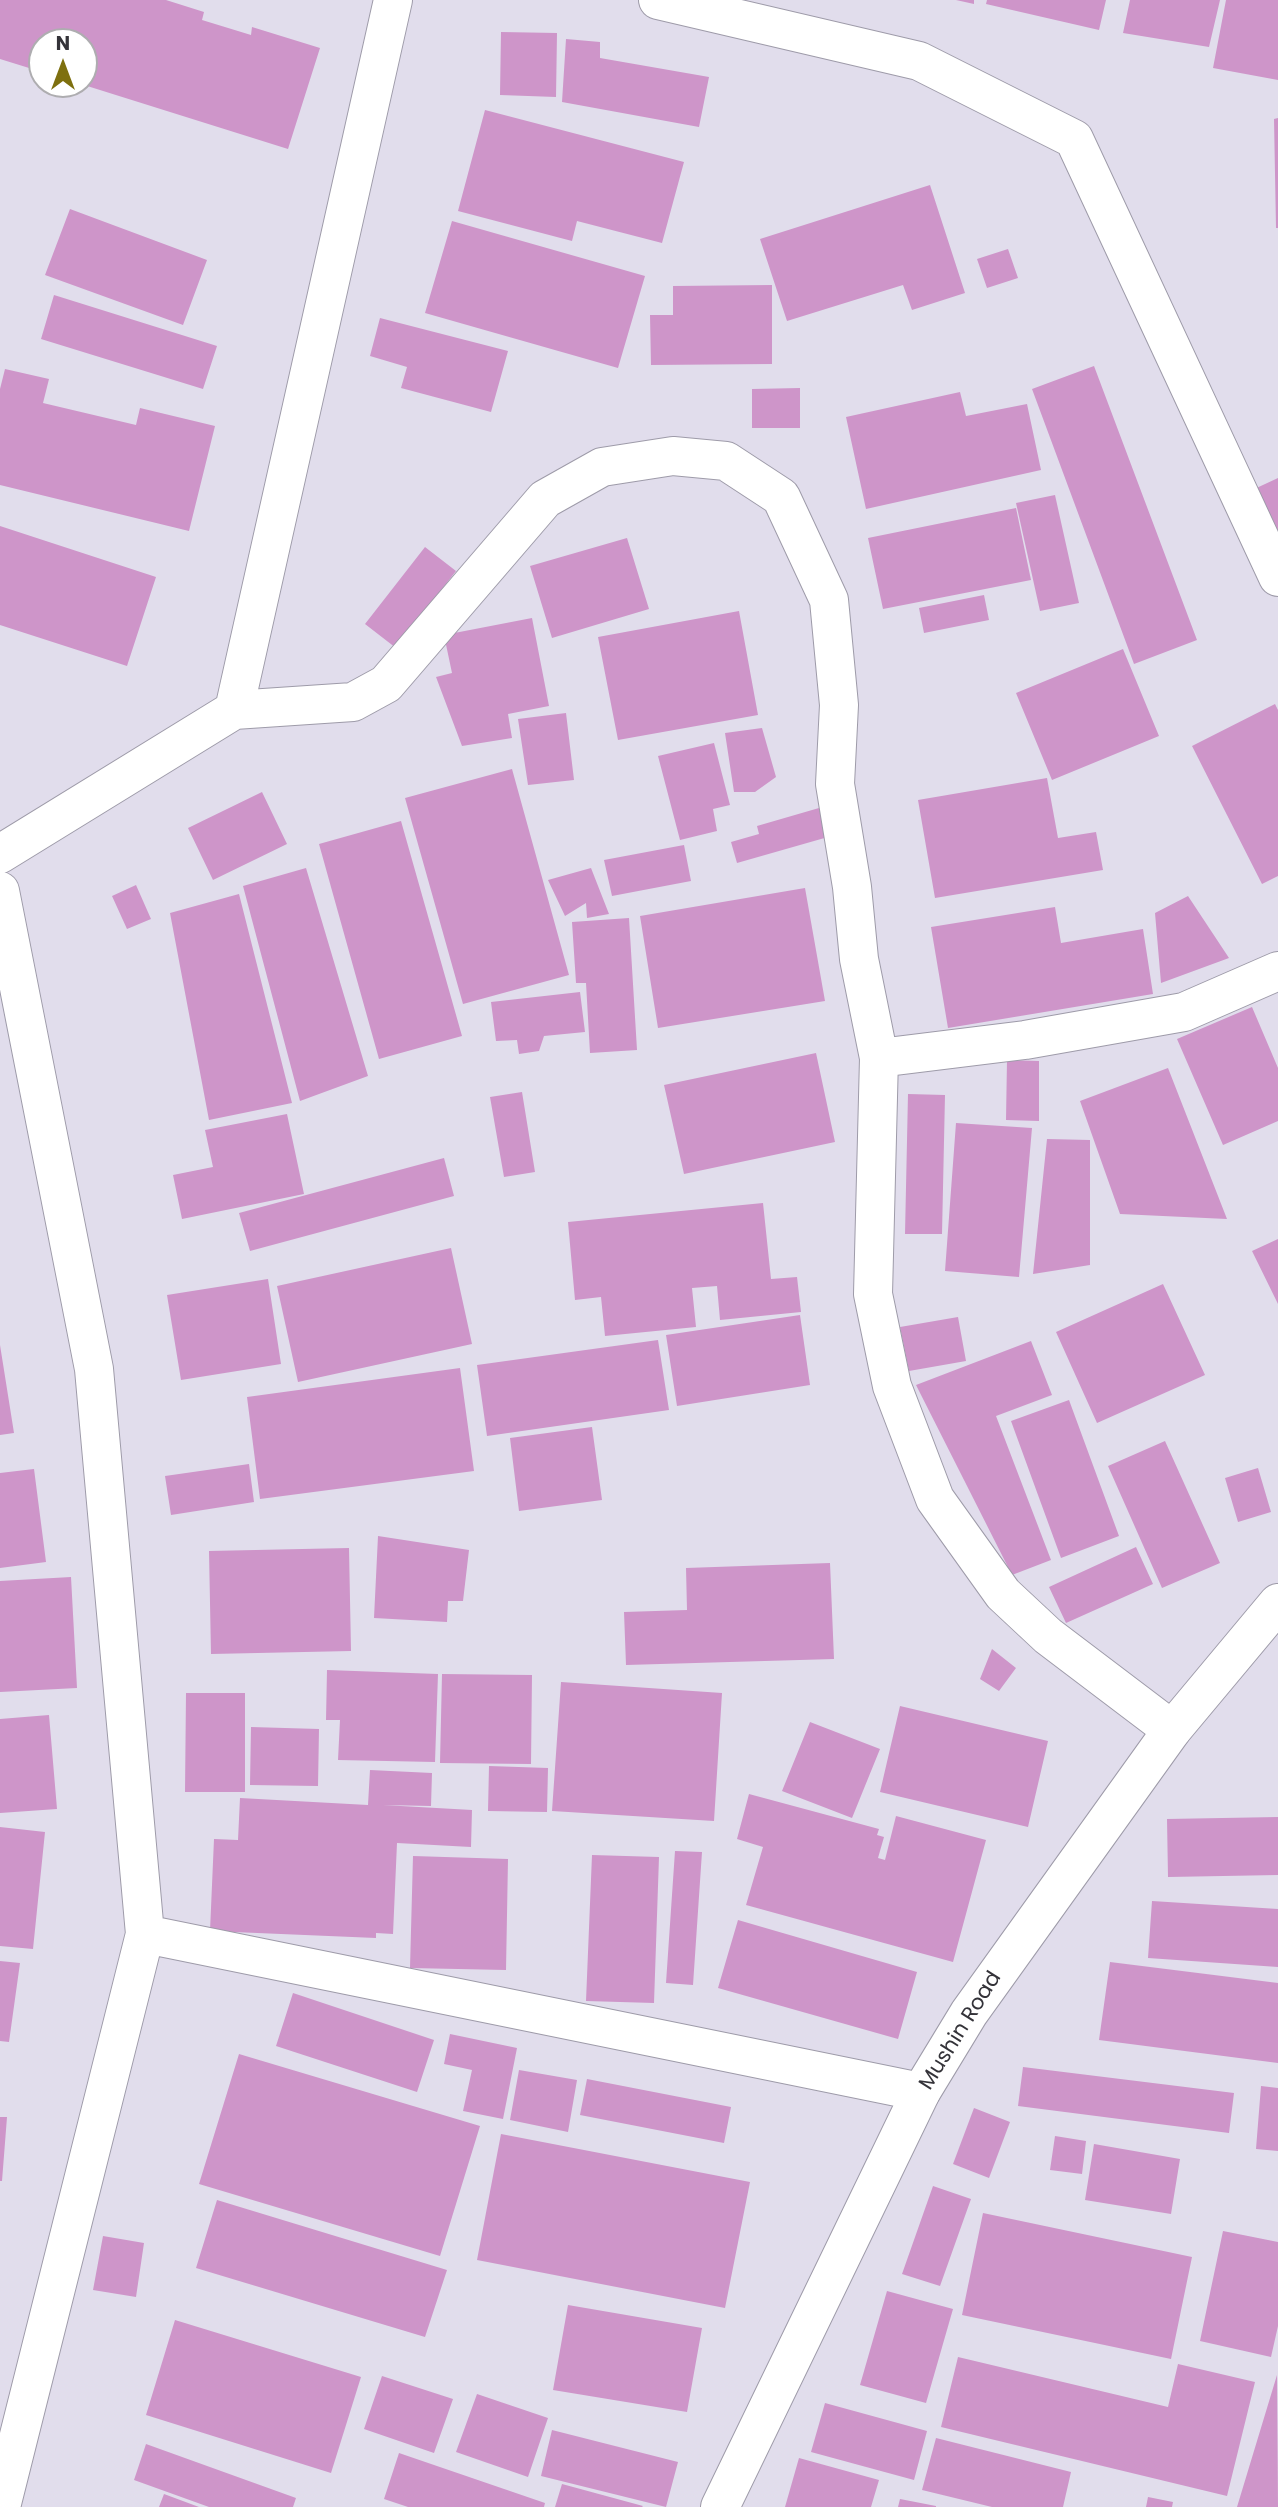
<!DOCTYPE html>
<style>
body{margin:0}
#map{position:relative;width:1278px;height:2507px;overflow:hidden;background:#e1ddec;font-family:Poppins,sans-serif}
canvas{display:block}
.north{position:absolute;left:28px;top:28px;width:70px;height:70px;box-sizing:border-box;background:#fff;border:2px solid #aeadb0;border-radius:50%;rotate:0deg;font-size:19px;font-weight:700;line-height:28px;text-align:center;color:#343339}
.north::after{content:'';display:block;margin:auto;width:24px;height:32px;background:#7e700f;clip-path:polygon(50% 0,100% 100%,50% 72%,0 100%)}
</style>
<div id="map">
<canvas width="1278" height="2507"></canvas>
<div class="north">N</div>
</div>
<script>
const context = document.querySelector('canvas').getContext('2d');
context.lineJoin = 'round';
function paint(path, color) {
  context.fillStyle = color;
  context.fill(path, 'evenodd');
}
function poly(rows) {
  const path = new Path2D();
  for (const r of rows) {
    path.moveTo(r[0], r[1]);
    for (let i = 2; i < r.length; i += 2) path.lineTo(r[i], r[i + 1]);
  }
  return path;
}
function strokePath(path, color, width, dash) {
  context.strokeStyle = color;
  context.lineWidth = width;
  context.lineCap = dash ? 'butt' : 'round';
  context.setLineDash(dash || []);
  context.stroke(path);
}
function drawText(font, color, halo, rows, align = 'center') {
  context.font = font + ' Poppins,sans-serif';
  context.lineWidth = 5;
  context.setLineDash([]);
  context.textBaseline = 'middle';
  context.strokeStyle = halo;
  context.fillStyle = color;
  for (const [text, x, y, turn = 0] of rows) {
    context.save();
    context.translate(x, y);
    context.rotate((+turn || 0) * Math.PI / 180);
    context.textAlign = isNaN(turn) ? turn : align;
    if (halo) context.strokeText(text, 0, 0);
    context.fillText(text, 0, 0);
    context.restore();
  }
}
paint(poly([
 [0,0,166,0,204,12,202,20,251,35,252,27,320,48,288,149,84,85,84,42,42,42,42,72,0,59],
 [956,0,974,0,974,4],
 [987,0,1106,0,1099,30,986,4],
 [1130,0,1220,0,1209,47,1123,33],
 [1226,0,1278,0,1278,80,1213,68],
 [501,32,557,33,556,97,500,95],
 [566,39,600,42,600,58,709,77,699,127,562,102],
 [485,110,684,162,662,243,577,221,572,241,458,211],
 [1278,118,1278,228,1276,228,1274,119],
 [930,185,965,293,912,310,903,285,787,321,760,239],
 [70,209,207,260,183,325,45,275],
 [452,221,645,276,618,368,425,313],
 [1008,249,1018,278,987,288,977,259],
 [772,285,772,364,651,365,650,315,673,315,673,286],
 [54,295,217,346,203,389,41,339],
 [380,318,508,351,491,412,401,388,407,367,370,356],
 [1094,366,1197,640,1134,664,1032,389],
 [5,369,49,379,43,403,136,425,140,408,215,426,189,531,0,485,0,389],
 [800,388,800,428,752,428,752,389],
 [960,392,966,416,1027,404,1041,470,866,509,846,417],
 [1278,478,1278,553,1250,491],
 [1055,495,1079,603,1040,611,1016,503],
 [1016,508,1031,580,883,609,868,538],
 [0,526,156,577,127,666,0,625],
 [627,538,649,609,552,638,530,566],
 [425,547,456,571,396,648,365,624],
 [984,595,989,620,924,633,919,608],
 [739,611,758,715,618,740,598,637],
 [532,618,549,706,508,714,512,738,462,746,436,677,452,673,444,635],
 [1123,649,1159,736,1052,780,1016,693],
 [1275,704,1278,710,1278,876,1262,884,1192,746],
 [566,713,574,780,528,785,518,719],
 [762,728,776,777,755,792,734,792,725,733],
 [714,743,730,805,713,809,717,831,680,840,658,756],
 [512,769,569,975,463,1004,405,798],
 [1047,778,1058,838,1096,832,1103,870,935,898,918,800],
 [262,792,287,844,213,880,188,828],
 [819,808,828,837,737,863,731,842,759,834,757,826],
 [401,821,462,1036,379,1059,319,844],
 [684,845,691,881,612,896,604,860],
 [306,868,368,1076,300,1101,243,886],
 [591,868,609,914,587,918,586,903,565,916,548,880],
 [136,885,151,919,127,929,112,896],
 [805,888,825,1001,658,1028,640,916],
 [239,894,292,1103,209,1120,170,913],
 [1188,896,1229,958,1161,983,1155,913],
 [1055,907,1061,943,1143,929,1153,994,948,1028,931,927],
 [629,918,637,1050,590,1053,586,983,576,983,572,922],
 [580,992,585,1032,544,1036,539,1051,519,1054,517,1040,496,1041,491,1002],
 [1252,1007,1278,1068,1278,1121,1223,1145,1177,1039],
 [816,1053,835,1142,684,1174,664,1085],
 [1007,1060,1039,1061,1039,1121,1006,1120],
 [1168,1068,1227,1219,1120,1214,1080,1101],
 [522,1092,535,1172,504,1177,490,1097],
 [908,1094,945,1095,942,1234,905,1234],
 [287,1114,304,1194,182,1219,173,1175,213,1167,205,1130],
 [956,1123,1032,1128,1019,1277,945,1271],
 [1047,1139,1090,1140,1090,1265,1033,1274],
 [444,1158,454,1196,250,1251,239,1213],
 [763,1203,771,1279,797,1277,801,1312,720,1320,717,1286,692,1288,696,1327,605,1336,601,1297,575,1300,568,1222],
 [1278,1239,1278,1304,1252,1251],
 [451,1248,472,1344,298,1382,277,1286],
 [268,1279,281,1364,181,1380,167,1295],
 [1163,1284,1205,1375,1097,1423,1056,1332],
 [800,1315,810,1385,677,1406,666,1335],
 [958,1317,966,1361,909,1371,900,1327],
 [658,1340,669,1410,487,1436,477,1365],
 [1031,1341,1052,1395,996,1416,1051,1560,1012,1575,916,1385],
 [0,1345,14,1433,0,1435],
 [460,1368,474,1471,260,1499,247,1397],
 [1069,1400,1119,1536,1061,1558,1011,1421],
 [592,1427,602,1500,519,1511,510,1438],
 [1165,1441,1220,1563,1162,1588,1108,1466],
 [249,1464,254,1502,171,1515,165,1476],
 [1258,1468,1271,1512,1238,1522,1225,1478],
 [34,1469,46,1562,0,1568,0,1473],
 [378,1536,469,1550,463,1601,448,1601,447,1622,374,1618],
 [1136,1547,1153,1584,1066,1623,1049,1587],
 [349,1548,351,1651,211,1654,209,1551],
 [830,1563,834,1659,626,1665,624,1612,687,1610,686,1568],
 [71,1577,77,1688,0,1692,0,1581],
 [992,1649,1016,1668,999,1691,980,1679],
 [327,1670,438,1674,435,1762,338,1760,340,1720,326,1720],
 [442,1674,532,1675,531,1764,440,1763],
 [561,1682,722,1693,714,1821,552,1811],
 [186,1693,245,1693,245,1792,185,1792],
 [900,1706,1048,1741,1028,1827,880,1792],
 [49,1715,57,1809,0,1813,0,1719],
 [810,1722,880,1749,852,1818,782,1791],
 [251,1727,319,1729,318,1786,250,1785],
 [489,1766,548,1768,547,1812,488,1811],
 [370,1770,432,1773,431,1806,383,1805,472,1810,471,1847,397,1843,393,1934,376,1933,376,1938,210,1931,214,1839,238,1840,240,1798,368,1805],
 [749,1794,879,1829,877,1835,884,1837,878,1858,885,1860,896,1816,986,1840,953,1962,746,1905,763,1847,737,1839],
 [1278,1817,1278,1875,1168,1877,1167,1819],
 [0,1827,45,1832,33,1949,0,1946],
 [675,1851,702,1852,693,1985,666,1983],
 [592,1855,659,1857,654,2003,586,2001],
 [413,1856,508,1859,506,1970,410,1968],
 [1152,1901,1278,1909,1278,1967,1148,1958],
 [738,1920,917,1972,898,2039,718,1988],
 [0,1961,20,1963,9,2042,0,2041],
 [1110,1962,1278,1983,1278,2063,1099,2040],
 [293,1993,434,2040,417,2092,276,2046],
 [450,2034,517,2048,503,2119,463,2111,472,2070,444,2064],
 [239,2054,480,2126,440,2256,199,2184],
 [1023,2067,1234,2093,1229,2133,1018,2106],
 [519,2070,577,2080,568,2132,510,2120],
 [587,2079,731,2107,724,2143,580,2115],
 [1261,2086,1278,2088,1278,2151,1256,2149],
 [974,2108,1010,2122,989,2178,953,2164],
 [0,2117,7,2117,2,2181,0,2181],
 [501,2134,750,2182,725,2308,477,2260],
 [1055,2136,1086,2141,1082,2174,1050,2170],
 [1094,2144,1180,2159,1171,2214,1085,2200],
 [933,2186,971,2199,940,2286,902,2274],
 [217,2200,447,2270,425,2337,196,2268],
 [983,2213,1192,2257,1171,2359,962,2315],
 [1223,2231,1278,2242,1278,2326,1271,2357,1200,2341],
 [103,2236,144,2243,136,2297,93,2290],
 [887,2291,953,2309,926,2403,860,2385],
 [568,2305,702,2328,687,2412,553,2390],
 [175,2320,361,2377,331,2473,146,2415],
 [958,2357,1168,2407,1178,2364,1255,2382,1227,2496,941,2427],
 [1277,2375,1278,2507,1237,2507],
 [382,2376,453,2399,434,2453,364,2429],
 [477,2394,548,2418,528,2477,456,2452],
 [825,2403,927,2431,914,2480,811,2452],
 [552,2430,678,2462,666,2507,541,2476],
 [936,2438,1071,2472,1063,2507,992,2507,922,2490],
 [146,2444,296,2498,293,2507,209,2507,134,2480],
 [399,2453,545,2503,544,2507,408,2507,384,2499],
 [799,2458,879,2480,871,2507,785,2507],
 [562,2484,643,2506,642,2507,555,2507],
 [164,2494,199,2507,159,2507],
 [1148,2497,1173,2502,1172,2507,1146,2507],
 [900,2499,936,2506,936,2507,898,2507]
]), '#ce95c9');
const minor = poly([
 [658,0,919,61,1074,139,1278,577],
 [234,710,353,702,386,684,545,499,602,467,673,456,726,461,781,497,829,600,839,705,835,784,852,887,859,959,879,1058,873,1294,892,1386,935,1499,1003,1594,1048,1636,1172,1730],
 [0,854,234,710,393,0],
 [0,891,94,1369,145,1934,1,2507],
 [879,1058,1025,1040,1184,1012,1278,971],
 [145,1934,921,2092]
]);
const secondary = poly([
 [720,2507,921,2092,969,2013,1172,1730,1278,1603]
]);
strokePath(minor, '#9e9ba9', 40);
strokePath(secondary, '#9e9ba9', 40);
strokePath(minor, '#fff', 38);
strokePath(secondary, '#fff', 38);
drawText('21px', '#343339', '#fff', [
 ["Mushin Road",961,2031,-58]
]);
</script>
